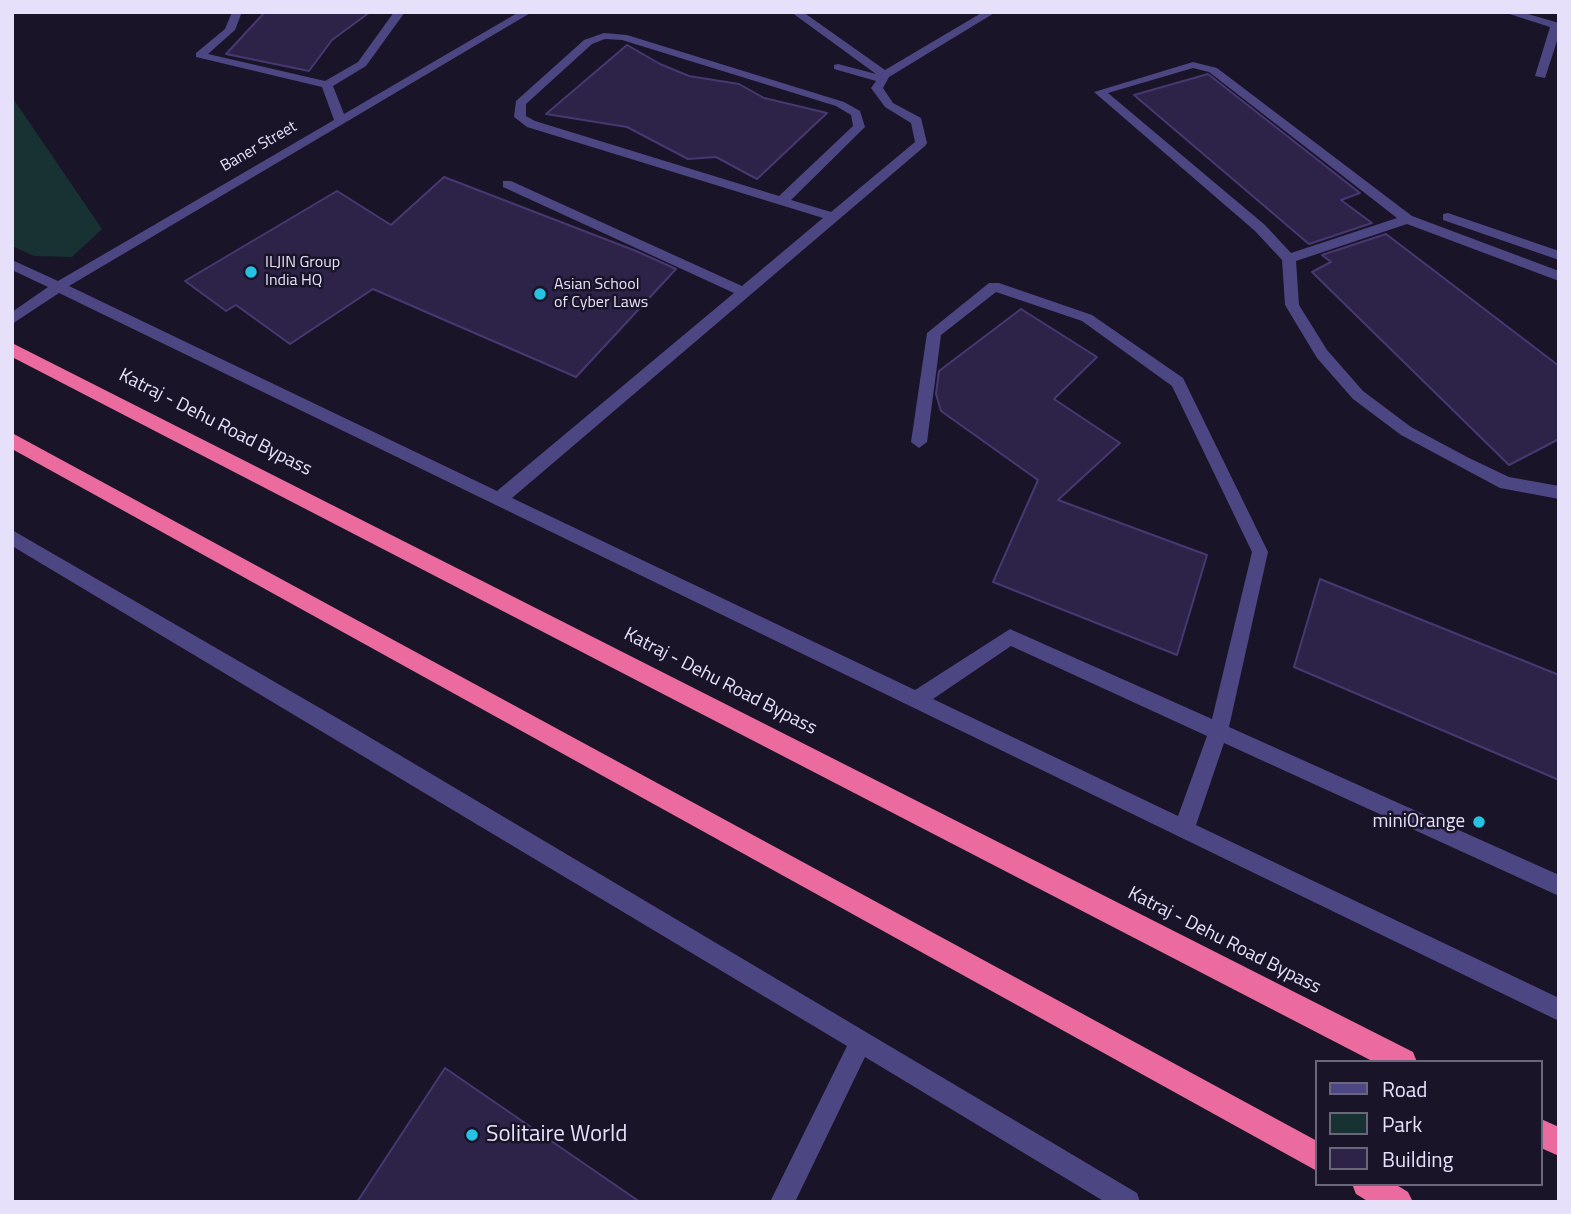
<!DOCTYPE html>
<style>
body{margin:0}
#map{position:relative;width:1571px;height:1214px;overflow:hidden;background:#1a1429;font-family:"Titillium Web",sans-serif}
canvas{display:block}
.frame{position:absolute;inset:0;border:14px solid #e6e0fb;pointer-events:none}
.legend{position:absolute;left:1315px;top:1060px;width:228px;height:126px;box-sizing:border-box;background:#1a1429;border:2px solid #6c667d;margin:0;padding:9px 12px;list-style:none;font-size:21px;color:#e6e0fb}
.legend li{display:flex;align-items:center;gap:14px;height:35px}
.legend b{width:35px;border:2px solid #6c667d}
</style>
<div id="map">
<canvas width="1571" height="1214"></canvas>
<div class="frame"></div>
<ul class="legend">
<li><b style="height:9px;background:#4c4682"></b>Road</li>
<li><b style="height:19px;background:#183132"></b>Park</li>
<li><b style="height:19px;background:#2d2348"></b>Building</li>
</ul>
</div>
<script>
const context = document.querySelector('canvas').getContext('2d');
context.lineJoin = 'round';
function paint(path, color) {
  context.fillStyle = color;
  context.fill(path, 'evenodd');
}
function poly(rows) {
  const path = new Path2D();
  for (const r of rows) {
    path.moveTo(r[0], r[1]);
    for (let i = 2; i < r.length; i += 2) path.lineTo(r[i], r[i + 1]);
  }
  return path;
}
function strokePath(path, color, width, dash) {
  context.strokeStyle = color;
  context.lineWidth = width;
  context.lineCap = dash ? 'butt' : 'round';
  context.setLineDash(dash || []);
  context.stroke(path);
}
function drawText(font, color, halo, rows, align = 'center') {
  context.font = font + ' "Titillium Web",sans-serif';
  context.lineWidth = 5;
  context.setLineDash([]);
  context.textBaseline = 'middle';
  context.strokeStyle = halo;
  context.fillStyle = color;
  for (const [text, x, y, turn = 0] of rows) {
    context.save();
    context.translate(x, y);
    context.rotate((+turn || 0) * Math.PI / 180);
    context.textAlign = isNaN(turn) ? turn : align;
    if (halo) context.strokeText(text, 0, 0);
    context.fillText(text, 0, 0);
    context.restore();
  }
}
paint(poly([
 [12,97,102,229,72,257,34,256,12,246]
]), '#183132');
const building = poly([
 [265,12,370,12,332,40,309,71,226,54,265,12],
 [627,45,660,64,689,76,739,84,764,98,827,113,757,179,716,157,688,159,627,127,546,114,627,45],
 [1208,74,1360,193,1341,200,1372,223,1309,244,1134,95,1208,74],
 [444,177,636,251,676,269,576,377,373,289,290,344,236,305,226,311,185,281,337,191,391,225,444,177],
 [1386,234,1559,366,1559,439,1509,465,1312,272,1331,262,1322,255,1386,234],
 [1021,309,1097,357,1054,399,1120,443,1058,500,1207,555,1177,655,993,582,1038,480,941,411,936,394,939,371,1021,309],
 [1320,579,1559,675,1559,780,1294,667,1320,579],
 [445,1068,640,1202,357,1202,445,1068]
]);
paint(building, '#2d2348');
strokePath(building, '#473871', 2);
paint(poly([
 [232,12,242,12,235,30,208,54,325,81,358,62,394,12,405,12,366,66,333,86,344,114,519,12,532,12,69,286,497,491,734,293,503,187,503,181,511,181,742,286,823,218,527,127,514,117,516,101,584,40,604,33,627,35,844,102,860,111,865,127,791,200,831,212,915,142,911,123,885,107,871,88,876,81,834,69,834,65,838,64,876,74,791,12,803,12,885,70,983,12,996,12,889,77,883,88,893,103,921,118,927,143,925,146,512,498,915,690,1010,629,1212,719,1252,552,1172,386,1082,321,996,292,941,335,927,442,919,448,911,442,927,333,989,283,999,283,1092,315,1183,378,1268,552,1229,727,1559,875,1559,896,1224,743,1196,825,1559,998,1559,1021,59,293,12,324,12,312,48,287,12,270,12,260,58,281,334,120,322,87,196,57,196,53,225,29,232,12],
 [605,39,622,40,836,106,851,115,853,126,779,196,535,121,526,116,526,104,592,44,605,39],
 [1011,646,1207,736,1178,816,933,699,1011,646],
 [1503,12,1521,12,1559,23,1559,35,1545,78,1535,76,1550,27,1503,12],
 [1193,62,1217,68,1412,216,1559,271,1559,281,1407,224,1296,261,1299,305,1327,350,1363,391,1411,427,1469,458,1509,477,1559,486,1559,499,1500,488,1401,435,1353,399,1317,358,1285,305,1282,260,1255,231,1094,92,1193,62],
 [1193,68,1209,72,1397,218,1291,253,1265,225,1108,93,1193,68],
 [1448,213,1559,251,1559,260,1443,220,1443,214,1448,213],
 [12,530,344,722,1137,1193,1140,1202,1105,1202,865,1057,795,1202,770,1202,847,1046,12,546,12,530]
]), '#4c4682');
paint(poly([
 [12,343,1413,1052,1417,1062,1374,1062,12,357,12,343],
 [12,433,1317,1141,1317,1171,12,449,12,433],
 [1541,1119,1559,1127,1559,1156,1541,1148,1541,1119],
 [1352,1184,1395,1184,1408,1192,1413,1202,1369,1202,1356,1194,1352,1184]
]), '#ec6b9f');
for (const [x, y, r, color] of [
 [251,272,7,"#25c2e3"],
 [540,294,7,"#25c2e3"],
 [1479,822,7,"#25c2e3"],
 [472,1135,7,"#25c2e3"]
]) {
  const dot = new Path2D();
  dot.arc(x, y, r, 0, 2 * Math.PI);
  context.fillStyle = color;
  context.fill(dot);
  strokePath(dot, '#1a1429', 2.5);
}
drawText('16px', '#e6e0fb', '#1a1429', [
 ["Baner Street",259,147,-30]
]);
drawText('16px', '#e6e0fb', '#1a1429', [
 ["ILJIN Group",265,263],
 ["India HQ",265,281],
 ["Asian School",554,285],
 ["of Cyber Laws",554,303]
], 'left');
drawText('19px', '#e6e0fb', '#1a1429', [
 ["Katraj - Dehu Road Bypass",215,423,27],
 ["Katraj - Dehu Road Bypass",720,682,27],
 ["Katraj - Dehu Road Bypass",1224,941,27]
]);
drawText('19px', '#e6e0fb', '#1a1429', [
 ["miniOrange",1465,822]
], 'right');
drawText('23px', '#e6e0fb', '#1a1429', [
 ["Solitaire World",486,1135]
], 'left');
</script>
